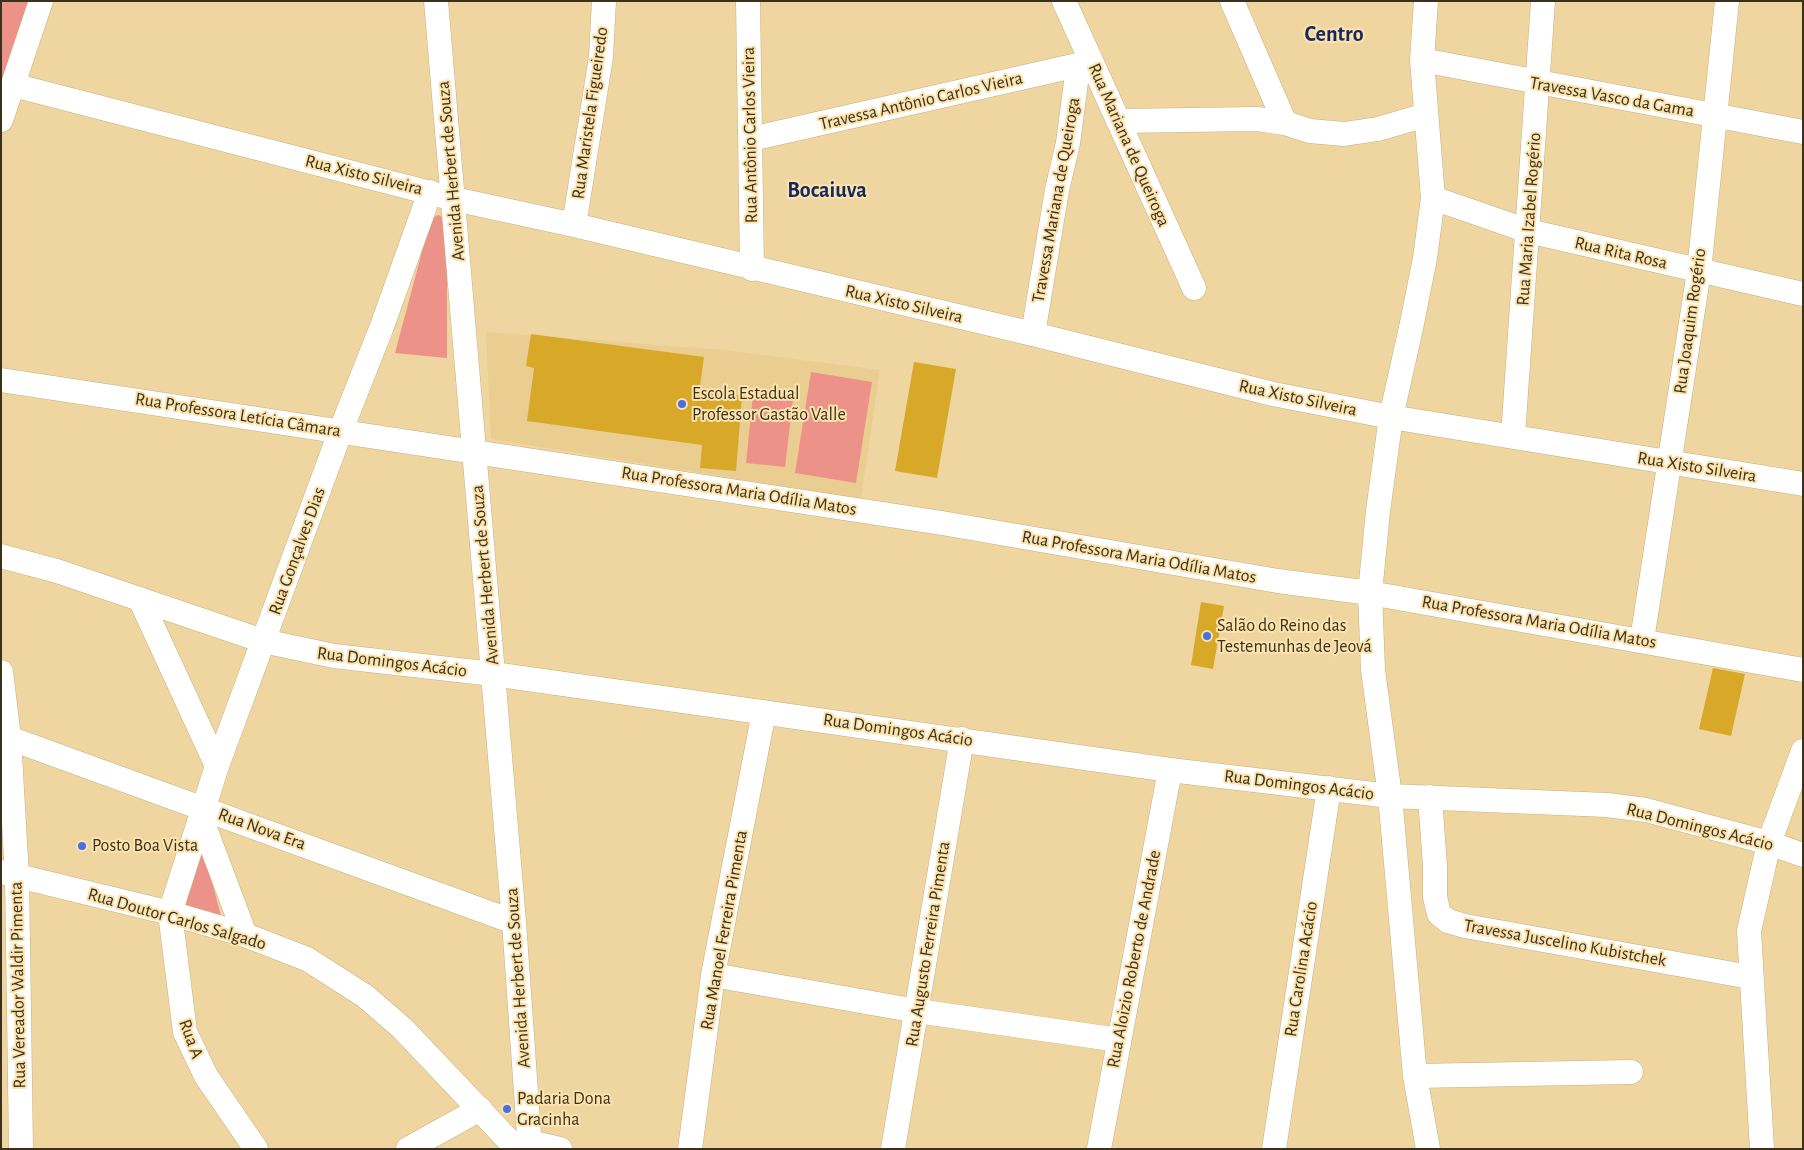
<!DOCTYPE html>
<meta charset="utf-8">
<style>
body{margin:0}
#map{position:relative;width:1804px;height:1150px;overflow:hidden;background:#efd6a1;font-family:"Alegreya Sans",sans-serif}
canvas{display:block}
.frame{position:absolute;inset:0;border:2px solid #3a301b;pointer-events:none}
</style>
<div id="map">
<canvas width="1804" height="1150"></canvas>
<div class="frame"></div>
</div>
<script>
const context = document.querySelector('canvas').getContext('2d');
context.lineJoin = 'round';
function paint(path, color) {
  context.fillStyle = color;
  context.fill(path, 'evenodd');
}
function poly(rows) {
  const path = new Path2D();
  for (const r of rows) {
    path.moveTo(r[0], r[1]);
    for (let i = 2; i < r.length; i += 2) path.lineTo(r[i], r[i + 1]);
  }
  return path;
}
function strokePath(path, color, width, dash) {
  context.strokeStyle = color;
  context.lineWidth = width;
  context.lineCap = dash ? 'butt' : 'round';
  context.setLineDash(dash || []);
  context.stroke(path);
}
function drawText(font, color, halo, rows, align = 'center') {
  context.font = font + ' "Alegreya Sans",sans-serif';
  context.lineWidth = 4;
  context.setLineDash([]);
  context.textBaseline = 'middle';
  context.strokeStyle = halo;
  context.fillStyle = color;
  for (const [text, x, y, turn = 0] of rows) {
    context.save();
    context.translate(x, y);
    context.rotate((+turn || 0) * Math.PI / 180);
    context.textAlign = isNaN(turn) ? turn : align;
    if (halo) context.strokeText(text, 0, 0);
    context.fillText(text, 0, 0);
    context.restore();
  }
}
paint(poly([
 [486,332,724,350,880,370,861,499,491,439]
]), '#eace91');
paint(poly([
 [1,1,34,1,1,99],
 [439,215,447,220,447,358,395,353,431,218],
 [811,372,872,382,856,483,795,473],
 [753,395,793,399,785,467,746,463],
 [202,844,222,920,184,909]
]), '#ec9289');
paint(poly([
 [531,334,704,357,699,393,742,396,736,471,700,468,702,445,527,421,534,368,526,366],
 [914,362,956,369,937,478,895,471],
 [1201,602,1224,606,1213,669,1191,665],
 [1713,668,1745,674,1731,736,1699,729]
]), '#d8a829');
const minor = poly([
 [436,1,514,922,530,1149],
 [748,1,752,269],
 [1064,1,1194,288],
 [1232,1,1285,123],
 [1426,1,1422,60,1433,198,1425,258,1411,328,1391,417,1378,511,1370,593,1373,670,1390,796,1415,1076,1428,1149],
 [1422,60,1803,132],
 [13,85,454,199,574,225,1033,334,1273,394,1391,417,1803,484],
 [1,120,41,1],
 [1118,121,1257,119,1285,123,1310,131,1344,134,1378,129,1426,115],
 [751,139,1091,62],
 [1433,198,1528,231,1803,294],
 [574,225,601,57,604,1],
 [1033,334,1057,190,1068,143,1078,67],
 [1,380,942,523,1278,581,1370,593,1803,670],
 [1513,436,1543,1],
 [1,556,57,571,263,641,334,656,493,674,1170,770,1390,796,1607,805,1646,810,1769,843,1803,855],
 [140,599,217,766],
 [1642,640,1699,271,1727,1],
 [1,672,9,738,17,876,21,1149],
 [9,738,514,922],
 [1430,797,1435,866,1435,897,1439,914,1448,921,1465,926,1750,977],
 [201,818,245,935],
 [1,872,170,913,245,935,307,959,365,996,402,1028,517,1149],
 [713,975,917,1011,1119,1040],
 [1415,1076,1631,1072],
 [529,1142,560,1149],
 [256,1149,206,1076,185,1032,170,913,217,766,341,430,381,329,430,192],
 [408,1149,480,1109],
 [690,1149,713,975,764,712],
 [893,1149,962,739],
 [1099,1149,1170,770],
 [1274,1149,1329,788],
 [1762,1149,1749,931,1769,843,1803,751]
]);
strokePath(minor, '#c8b07b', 25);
strokePath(minor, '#fff', 24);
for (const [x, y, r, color] of [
 [682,404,5,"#4770e2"],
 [1207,636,5,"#4770e2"],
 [82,846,5,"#4770e2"],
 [507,1109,5,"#4770e2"]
]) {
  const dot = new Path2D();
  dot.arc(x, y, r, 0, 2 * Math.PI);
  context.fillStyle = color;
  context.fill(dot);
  strokePath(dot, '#fce3ad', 2);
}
drawText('18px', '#3a301b', '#fce3ad', [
 ["Travessa Vasco da Gama",1612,97,10],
 ["Travessa Antônio Carlos Vieira",921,101,-13],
 ["Rua Maristela Figueiredo",590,113,-82],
 ["Rua Antônio Carlos Vieira",750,135,-91],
 ["Rua Mariana de Queiroga",1129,145,66],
 ["Avenida Herbert de Souza",451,171,-95],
 ["Rua Xisto Silveira",364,175,14],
 ["Travessa Mariana de Queiroga",1056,200,-80],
 ["Rua Maria Izabel Rogério",1529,219,-86],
 ["Rua Rita Rosa",1621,253,13],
 ["Rua Xisto Silveira",904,304,13],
 ["Rua Joaquim Rogério",1690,321,-82],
 ["Rua Xisto Silveira",1298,398,12],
 ["Rua Professora Letícia Câmara",238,415,9],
 ["Rua Xisto Silveira",1697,467,9],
 ["Rua Professora Maria Odília Matos",739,491,9],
 ["Rua Gonçalves Dias",297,551,-70],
 ["Rua Professora Maria Odília Matos",1139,557,10],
 ["Avenida Herbert de Souza",485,575,-95],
 ["Rua Professora Maria Odília Matos",1539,622,10],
 ["Rua Domingos Acácio",392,662,7],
 ["Rua Domingos Acácio",898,730,8],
 ["Rua Domingos Acácio",1299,785,7],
 ["Rua Domingos Acácio",1700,827,14],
 ["Rua Nova Era",262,829,20],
 ["Rua Doutor Carlos Salgado",177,919,16],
 ["Rua Manoel Ferreira Pimenta",724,930,-80],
 ["Travessa Juscelino Kubistchek",1565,943,10],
 ["Rua Augusto Ferreira Pimenta",928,944,-81],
 ["Rua Aloizio Roberto de Andrade",1134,959,-79],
 ["Rua Carolina Acácio",1301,969,-81],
 ["Avenida Herbert de Souza",518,978,-94],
 ["Rua Vereador Waldir Pimenta",18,985,-91],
 ["Rua A",191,1039,70]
]);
drawText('18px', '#3a301b', '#fce3ad', [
 ["Escola Estadual",692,394],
 ["Professor Gastão Valle",692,415],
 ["Salão do Reino das",1217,626],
 ["Testemunhas de Jeová",1217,647],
 ["Posto Boa Vista",92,846],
 ["Padaria Dona",517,1099],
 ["Gracinha",517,1120]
], 'left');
drawText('bold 22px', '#15275e', '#fce3ad', [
 ["Centro",1334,34],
 ["Bocaiuva",827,190]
]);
</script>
